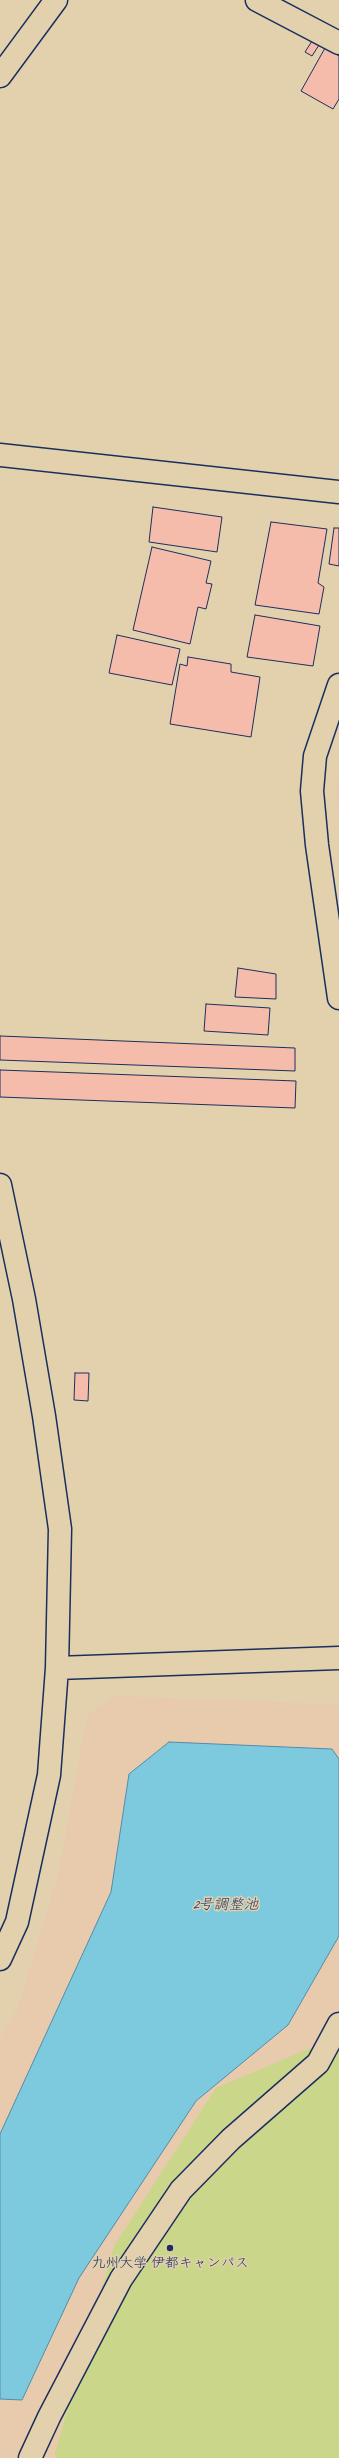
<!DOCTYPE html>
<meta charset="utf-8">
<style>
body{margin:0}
canvas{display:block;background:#e3d1ae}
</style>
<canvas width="339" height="2458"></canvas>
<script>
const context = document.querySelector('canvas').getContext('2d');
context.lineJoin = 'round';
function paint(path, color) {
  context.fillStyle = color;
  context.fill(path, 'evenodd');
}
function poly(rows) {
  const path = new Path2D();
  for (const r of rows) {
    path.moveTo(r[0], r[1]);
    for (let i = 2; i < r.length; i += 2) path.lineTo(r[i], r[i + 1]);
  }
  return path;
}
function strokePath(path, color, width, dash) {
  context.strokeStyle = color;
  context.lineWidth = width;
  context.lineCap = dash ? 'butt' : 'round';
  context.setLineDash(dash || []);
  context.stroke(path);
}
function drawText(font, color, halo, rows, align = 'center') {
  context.font = font + ' Caveat,"Klee One",sans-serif';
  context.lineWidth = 3;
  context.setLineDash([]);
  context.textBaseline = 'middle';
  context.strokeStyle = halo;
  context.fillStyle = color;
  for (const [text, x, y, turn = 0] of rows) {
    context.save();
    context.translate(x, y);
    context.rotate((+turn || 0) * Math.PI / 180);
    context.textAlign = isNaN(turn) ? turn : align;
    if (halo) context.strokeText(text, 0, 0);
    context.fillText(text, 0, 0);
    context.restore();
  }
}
paint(poly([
 [339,766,339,819,335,795],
 [115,1696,339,1704,339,2458,0,2458,0,2038,18,2006,58,1875,87,1714]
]), '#e8cbad');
paint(poly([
 [339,2036,339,2458,56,2458,55,2453,114,2246,216,2088]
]), '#cad68a');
const water = poly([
 [169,1742,332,1749,339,1759,339,1936,288,2025,196,2101,79,2278,22,2400,0,2399,0,2134,111,1892,129,1774,169,1742]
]);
paint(water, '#7dc9dd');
strokePath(water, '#568baa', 1);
const building = poly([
 [312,41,319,45,312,56,305,52,312,41],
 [325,48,339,56,339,99,333,109,301,91,325,48],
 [153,507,222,517,217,552,149,542,153,507],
 [271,522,327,529,318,583,324,587,319,614,255,605,271,522],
 [334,528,339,528,339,566,329,564,334,528],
 [152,547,211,561,206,583,212,584,206,609,198,607,190,644,133,630,152,547],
 [255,615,320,626,313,666,247,657,255,615],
 [117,635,180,649,172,685,109,673,117,635],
 [188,657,231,664,231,672,260,677,251,737,170,724,180,664,187,666,188,657],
 [238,968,276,974,276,999,235,997,238,968],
 [206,1004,270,1008,268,1035,204,1031,206,1004],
 [0,1036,295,1048,295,1071,0,1060,0,1036],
 [0,1070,296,1081,295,1108,0,1097,0,1070],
 [75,1373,89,1373,88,1401,74,1400,75,1373]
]);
paint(building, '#f5bcac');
strokePath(building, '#1b2f5e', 1);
const minor = poly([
 [257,0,339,43],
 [0,76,56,0],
 [0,455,339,492],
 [339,685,315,756,312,791,317,845,339,998],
 [0,1185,24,1299,44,1416,60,1529,57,1668,49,1775,17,1922,0,1959],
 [57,1668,339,1658],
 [30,2458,49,2417,121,2279,181,2190,231,2139,318,2063,339,2024]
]);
strokePath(minor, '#1b2f5e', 25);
strokePath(minor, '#e3d1ae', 22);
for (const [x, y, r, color] of [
 [170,2248,4,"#1b2f5e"]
]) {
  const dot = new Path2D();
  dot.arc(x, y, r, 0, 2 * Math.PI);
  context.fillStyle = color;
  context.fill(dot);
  strokePath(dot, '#e3d1ae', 1.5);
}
drawText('14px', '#1b2f5e', '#e3d1ae', [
 ["九州大学 伊都キャンパス",170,2263]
]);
drawText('italic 15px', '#253e6b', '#e3d1ae', [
 ["2号調整池",225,1905]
]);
</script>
